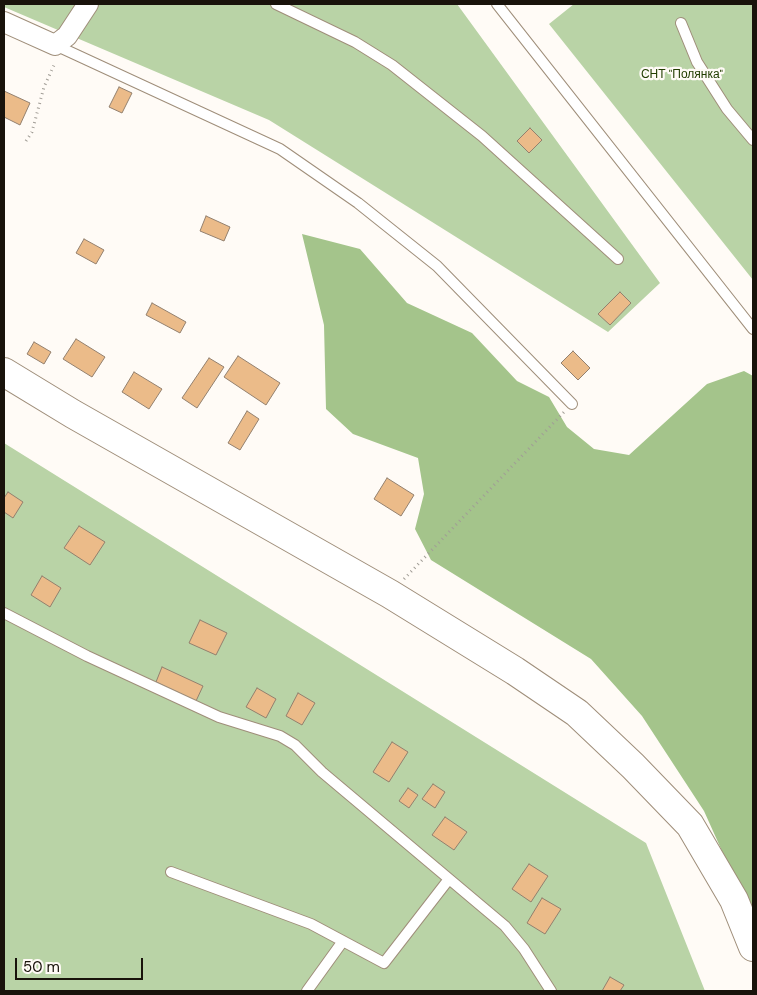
<!DOCTYPE html>
<meta charset="utf-8">
<style>
body{margin:0}
#map{position:relative;width:757px;height:995px;overflow:hidden;background:#fffbf6;font-family:"DM Sans",sans-serif}
canvas{display:block}
.frame{position:absolute;inset:0;border:5px solid #19130b;pointer-events:none}
.scale{position:absolute;left:15px;top:958px;width:128px;height:22px;box-sizing:border-box;border:2px solid #19130b;border-top:0;padding-left:6px;font-size:15px;line-height:18px;white-space:nowrap;color:#19130b;-webkit-text-stroke:4px #fffbf6;paint-order:stroke}
</style>
<div id="map">
<canvas width="757" height="995"></canvas>
<div class="frame"></div>
<div class="scale">50 m</div>
</div>
<script>
const context = document.querySelector('canvas').getContext('2d');
context.lineJoin = 'round';
function paint(path, color) {
  context.fillStyle = color;
  context.fill(path, 'evenodd');
}
function poly(rows) {
  const path = new Path2D();
  for (const r of rows) {
    path.moveTo(r[0], r[1]);
    for (let i = 2; i < r.length; i += 2) path.lineTo(r[i], r[i + 1]);
  }
  return path;
}
function strokePath(path, color, width, dash) {
  context.strokeStyle = color;
  context.lineWidth = width;
  context.lineCap = dash ? 'butt' : 'round';
  context.setLineDash(dash || []);
  context.stroke(path);
}
function drawText(font, color, halo, rows, align = 'center') {
  context.font = font + ' "DM Sans",sans-serif';
  context.lineWidth = 4.5;
  context.setLineDash([]);
  context.textBaseline = 'middle';
  context.strokeStyle = halo;
  context.fillStyle = color;
  for (const [text, x, y, turn = 0] of rows) {
    context.save();
    context.translate(x, y);
    context.rotate((+turn || 0) * Math.PI / 180);
    context.textAlign = isNaN(turn) ? turn : align;
    if (halo) context.strokeText(text, 0, 0);
    context.fillText(text, 0, 0);
    context.restore();
  }
}
paint(poly([
 [4,4,457,4,660,283,608,332,269,120,4,7],
 [574,4,753,4,753,280,549,24],
 [4,443,646,843,705,991,4,991]
]), '#b9d3a6');
paint(poly([
 [302,234,360,249,407,303,472,333,517,381,549,397,567,427,594,449,629,455,707,384,744,371,753,376,753,920,704,811,642,716,591,659,431,560,415,529,424,494,418,458,353,434,326,409,324,325]
]), '#a4c48b');
const building = poly([
 [119,87,132,93,122,113,109,107,119,87],
 [4,91,30,103,20,125,4,117,4,91],
 [530,128,542,140,529,153,517,141,530,128],
 [206,216,230,227,224,241,200,231,206,216],
 [84,239,104,250,96,264,76,253,84,239],
 [620,292,631,303,610,325,598,314,620,292],
 [152,303,186,322,180,333,146,315,152,303],
 [76,339,105,357,92,377,63,359,76,339],
 [34,342,51,352,44,364,27,354,34,342],
 [573,351,590,368,578,380,561,363,573,351],
 [238,356,280,383,266,405,224,377,238,356],
 [209,358,224,367,197,408,182,398,209,358],
 [134,372,162,389,149,409,122,392,134,372],
 [247,411,259,419,240,450,228,443,247,411],
 [387,478,414,495,401,516,374,499,387,478],
 [8,492,23,502,13,518,4,512,4,498,8,492],
 [79,526,105,542,90,565,64,548,79,526],
 [42,576,61,588,50,607,31,595,42,576],
 [200,620,227,633,216,655,189,643,200,620],
 [162,667,203,686,196,701,156,682,162,667],
 [257,688,276,699,266,718,246,707,257,688],
 [298,693,315,703,302,725,286,716,298,693],
 [392,742,408,752,389,782,373,772,392,742],
 [433,784,445,792,435,808,422,799,433,784],
 [408,788,418,795,409,808,399,801,408,788],
 [445,817,467,832,454,850,432,835,445,817],
 [529,864,548,876,531,902,512,889,529,864],
 [542,898,561,909,545,934,527,923,542,898],
 [610,977,624,985,620,991,602,991,610,977]
]);
paint(building, '#ebbb89');
strokePath(building, '#93806e', 1);
const lane = poly([
 [276,4,355,42,392,65,482,136,618,259],
 [497,4,753,329],
 [681,23,697,62,727,109,753,140],
 [55,45,280,149,358,203,437,266,572,404],
 [4,613,87,656,219,717,280,736,295,745,322,772,505,926,524,949,551,991],
 [171,872,311,924,384,963,449,879],
 [307,991,343,941]
]);
const street = poly([
 [4,22,55,45,67,36,88,4]
]);
const secondary = poly([
 [4,372,73,414,390,594,515,671,577,713,633,766,690,825,734,900,753,947]
]);
strokePath(lane, '#9f8e7a', 12);
strokePath(street, '#9f8e7a', 22);
strokePath(secondary, '#9f8e7a', 30);
strokePath(poly([
 [26,141,32,132,44,87,55,63],
 [404,579,564,412]
]), '#a19d96', 3, [1, 4]);
strokePath(lane, '#fff', 10);
strokePath(street, '#fff', 20);
strokePath(secondary, '#fff', 28);
drawText('12px', '#223e00', '#fffbf6', [
 ["СНТ \"Полянка\"",682,75]
]);
</script>
